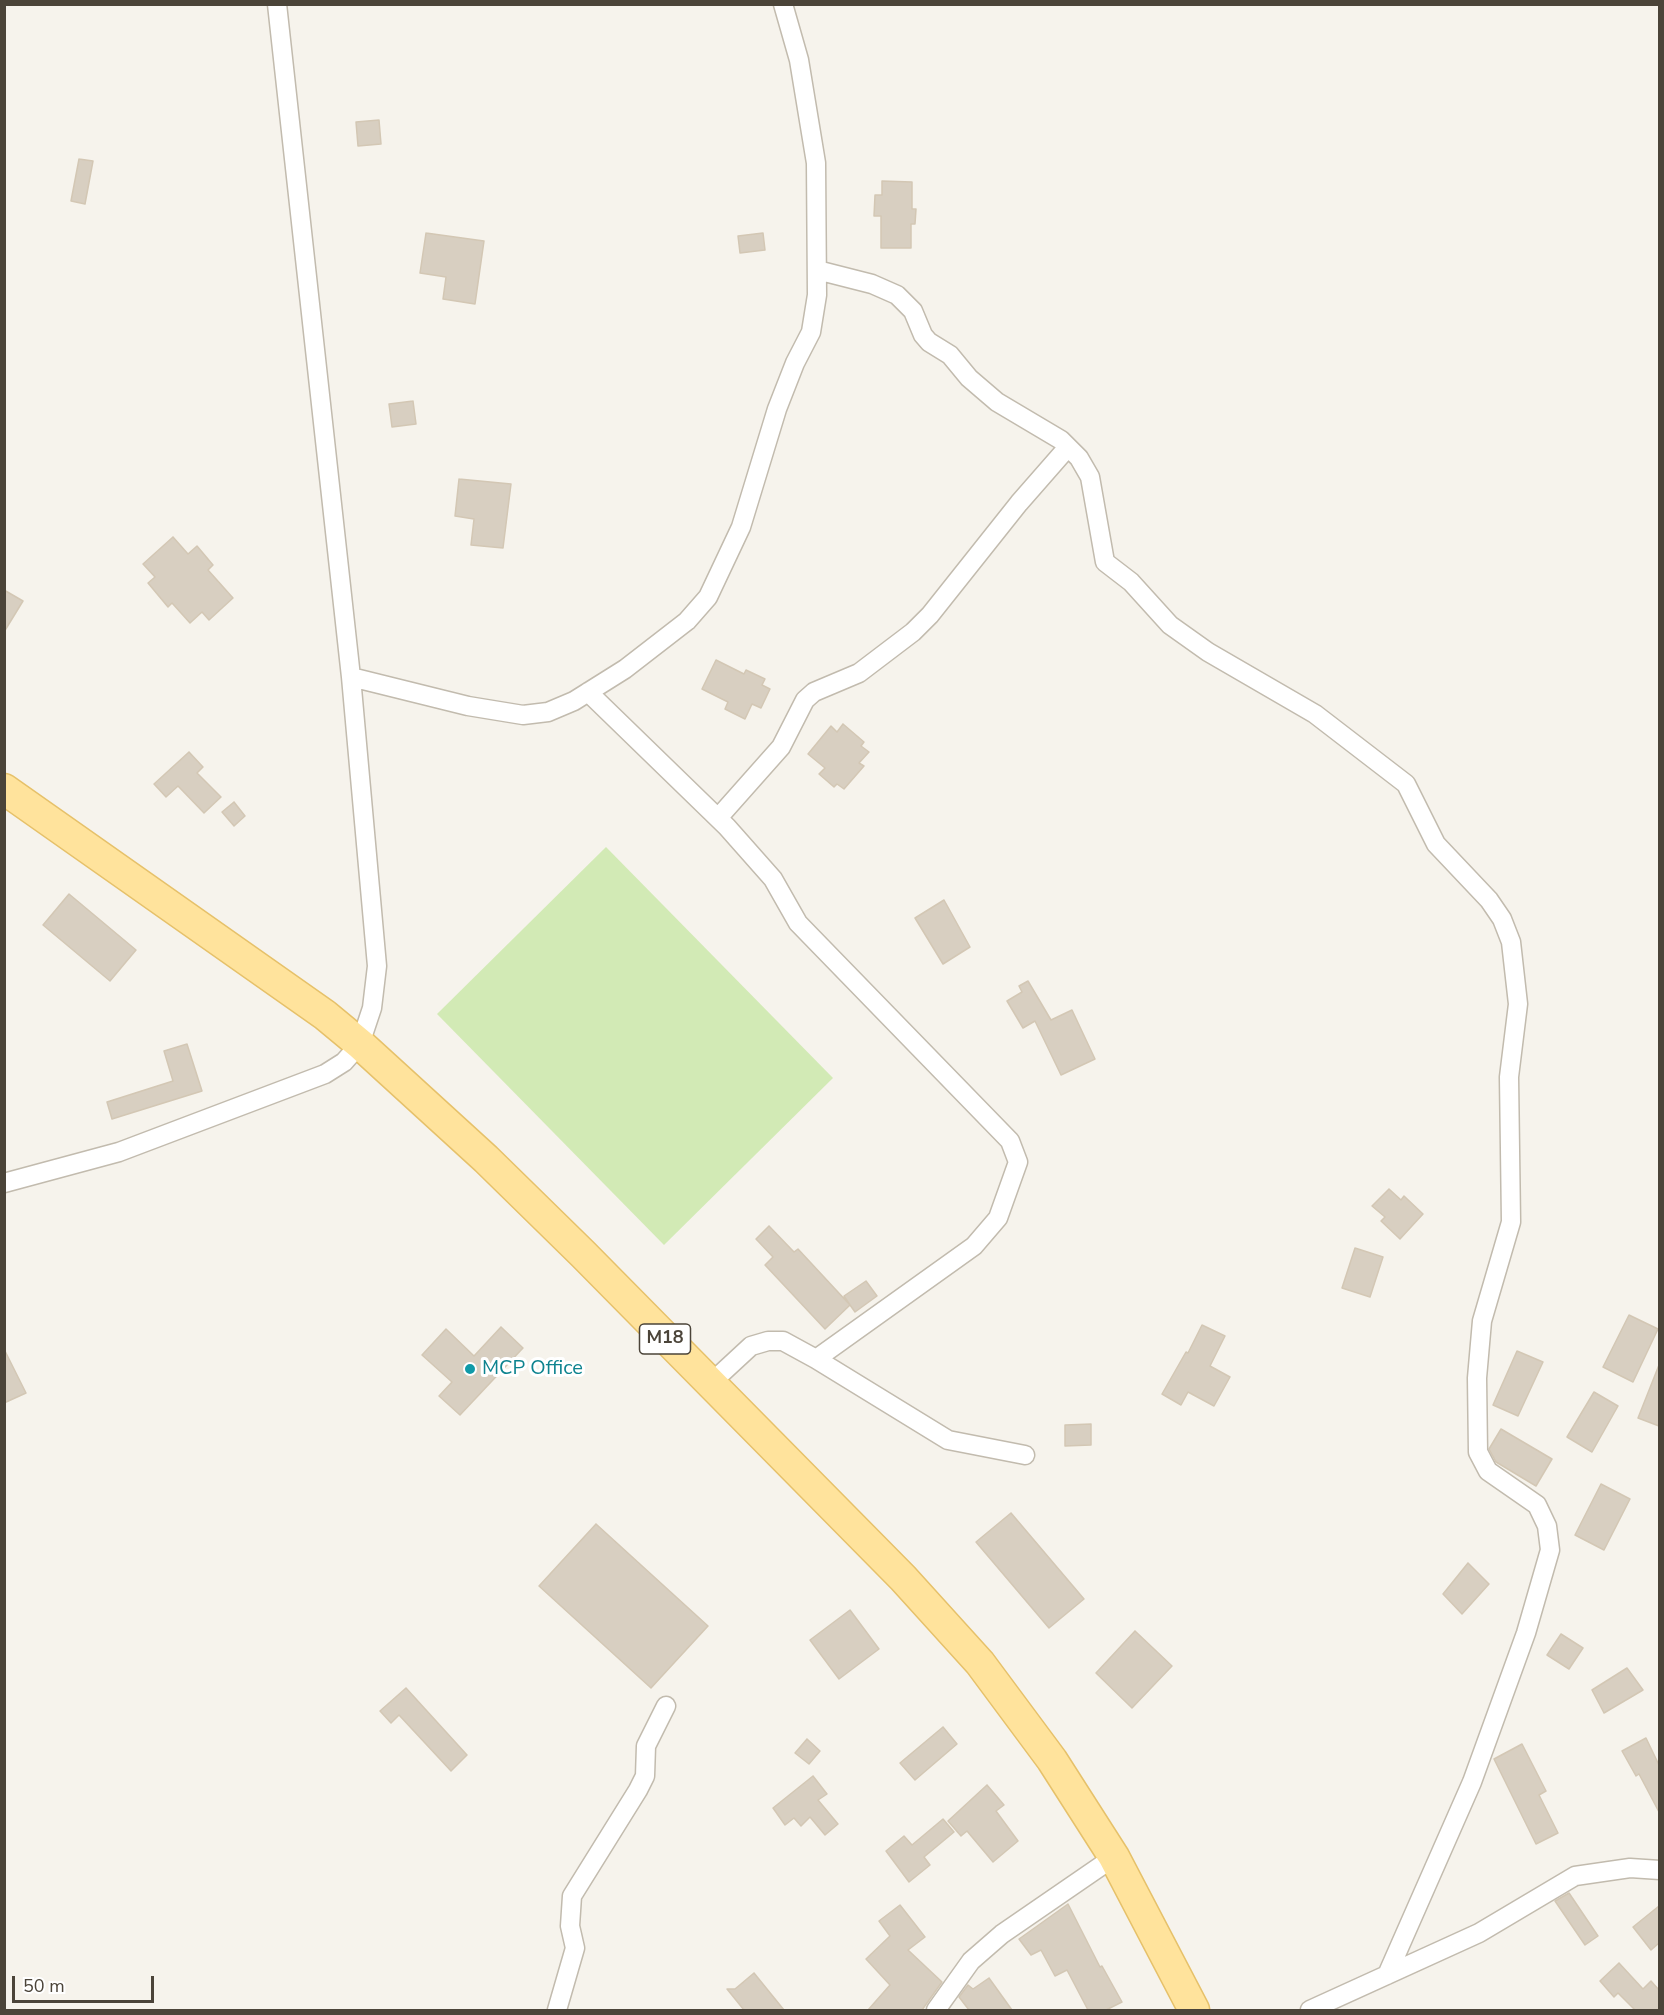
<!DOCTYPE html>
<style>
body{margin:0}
#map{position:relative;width:1664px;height:2015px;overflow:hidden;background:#f6f3ec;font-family:"Nunito Sans",sans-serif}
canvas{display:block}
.frame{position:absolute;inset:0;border:6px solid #4b4439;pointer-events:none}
.scale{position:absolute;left:12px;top:1976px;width:142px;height:27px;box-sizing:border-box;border:3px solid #4b4439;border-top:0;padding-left:8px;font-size:18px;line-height:21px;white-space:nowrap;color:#4b4439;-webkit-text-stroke:4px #fff;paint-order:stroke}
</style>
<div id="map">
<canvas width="1664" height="2015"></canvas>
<div class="frame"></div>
<div class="scale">50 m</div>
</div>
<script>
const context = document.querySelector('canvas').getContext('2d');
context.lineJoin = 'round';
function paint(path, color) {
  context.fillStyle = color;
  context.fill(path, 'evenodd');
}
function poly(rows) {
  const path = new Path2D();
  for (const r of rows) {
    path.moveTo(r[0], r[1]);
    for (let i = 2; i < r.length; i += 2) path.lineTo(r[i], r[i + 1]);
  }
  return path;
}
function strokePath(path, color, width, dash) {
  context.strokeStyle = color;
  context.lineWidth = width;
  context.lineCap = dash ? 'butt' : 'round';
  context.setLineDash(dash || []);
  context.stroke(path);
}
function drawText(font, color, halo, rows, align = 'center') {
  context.font = font + ' "Nunito Sans",sans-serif';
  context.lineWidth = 6;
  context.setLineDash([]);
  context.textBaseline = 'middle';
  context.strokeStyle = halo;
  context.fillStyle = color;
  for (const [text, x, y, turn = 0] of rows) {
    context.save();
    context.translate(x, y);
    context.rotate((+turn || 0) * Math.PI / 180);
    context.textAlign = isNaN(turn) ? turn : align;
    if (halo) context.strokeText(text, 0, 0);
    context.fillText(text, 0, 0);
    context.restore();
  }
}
paint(poly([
 [606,847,833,1078,664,1245,437,1014]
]), '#d2eab5');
const building = poly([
 [379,120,381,144,358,146,356,122,379,120],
 [79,159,93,161,85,204,71,201,79,159],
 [882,181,912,182,912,209,916,209,915,224,911,224,911,248,881,248,881,216,874,216,875,195,882,195,882,181],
 [426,233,484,241,475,304,443,299,446,277,420,273,426,233],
 [763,233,765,250,740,253,738,236,763,233],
 [413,401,416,424,392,427,389,404,413,401],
 [459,479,511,484,503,548,471,545,474,519,455,516,459,479],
 [173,537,188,554,197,546,213,565,208,570,233,598,209,620,202,612,190,623,172,603,168,607,148,583,155,577,143,564,173,537],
 [4,590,23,601,4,632,4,590],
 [716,660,744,674,746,670,765,679,762,685,770,689,761,708,752,704,745,719,725,709,728,702,702,689,716,660],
 [843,724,864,742,861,746,869,752,859,763,864,766,844,789,837,784,834,787,819,774,825,768,808,754,831,726,837,732,843,724],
 [189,752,203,767,197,773,221,797,204,813,178,786,166,797,154,784,189,752],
 [234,802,245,816,234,826,222,812,234,802],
 [69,894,136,950,110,981,43,925,69,894],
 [944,900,970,947,943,964,915,918,944,900],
 [1028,981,1051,1020,1072,1010,1095,1059,1061,1075,1035,1021,1023,1028,1007,1001,1022,992,1019,986,1028,981],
 [187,1044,202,1091,112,1119,107,1102,173,1081,164,1051,187,1044],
 [1389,1189,1401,1200,1404,1196,1423,1214,1400,1239,1381,1221,1385,1217,1372,1206,1389,1189],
 [769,1226,794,1252,798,1249,850,1305,844,1296,866,1281,877,1296,855,1312,850,1305,825,1329,765,1265,773,1257,756,1239,769,1226],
 [1355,1248,1383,1257,1370,1297,1342,1288,1355,1248],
 [1629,1315,1658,1329,1633,1382,1603,1367,1629,1315],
 [1202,1325,1225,1336,1210,1366,1230,1377,1214,1406,1188,1392,1181,1405,1162,1394,1186,1352,1188,1353,1202,1325],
 [501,1327,523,1348,460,1415,439,1396,452,1382,422,1355,446,1329,474,1356,501,1327],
 [4,1349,26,1393,4,1403,4,1349],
 [1517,1351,1543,1362,1518,1416,1493,1405,1517,1351],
 [1659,1365,1659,1426,1638,1418,1659,1365],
 [1594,1392,1618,1406,1592,1452,1567,1437,1594,1392],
 [1091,1424,1091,1445,1065,1446,1065,1425,1091,1424],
 [1501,1429,1552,1459,1536,1486,1496,1462,1489,1449,1501,1429],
 [1601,1484,1630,1499,1604,1550,1575,1535,1601,1484],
 [1011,1513,1084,1599,1049,1628,976,1542,1011,1513],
 [596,1524,708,1626,651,1688,539,1586,596,1524],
 [1468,1563,1489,1584,1462,1614,1443,1594,1468,1563],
 [850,1610,879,1649,839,1679,810,1640,850,1610],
 [1135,1631,1172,1666,1132,1708,1096,1673,1135,1631],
 [1561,1634,1583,1648,1569,1669,1547,1655,1561,1634],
 [1627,1668,1643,1690,1604,1713,1592,1690,1627,1668],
 [406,1688,467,1755,451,1771,399,1715,391,1723,380,1711,406,1688],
 [943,1727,957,1744,915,1780,900,1763,943,1727],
 [1646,1738,1659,1765,1659,1812,1639,1774,1636,1776,1622,1751,1646,1738],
 [807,1739,820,1751,809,1764,795,1753,807,1739],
 [1522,1744,1546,1791,1539,1795,1558,1833,1536,1844,1494,1759,1522,1744],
 [813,1776,827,1794,818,1800,838,1824,825,1835,810,1817,801,1826,794,1818,785,1825,773,1808,813,1776],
 [987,1785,1004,1805,996,1811,1018,1841,993,1862,967,1831,961,1836,948,1821,987,1785],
 [943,1819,954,1832,924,1857,930,1865,909,1882,886,1851,904,1836,912,1845,943,1819],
 [1569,1893,1598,1936,1585,1945,1555,1901,1569,1893],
 [1068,1904,1100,1967,1102,1966,1122,2002,1106,2010,1088,2010,1067,1970,1055,1976,1041,1950,1031,1955,1019,1939,1068,1904],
 [900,1905,925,1937,908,1950,942,1982,922,2010,868,2010,890,1985,866,1959,890,1936,879,1921,900,1905],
 [1659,1906,1659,1943,1651,1950,1633,1927,1659,1906],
 [1619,1963,1643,1989,1651,1981,1659,1990,1659,2010,1635,2010,1618,1993,1614,1997,1600,1981,1619,1963],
 [754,1973,784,2010,744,2010,727,1989,735,1989,754,1973],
 [989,1978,1012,2010,969,2010,959,1997,968,1985,973,1989,989,1978]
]);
paint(building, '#d8cfc1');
strokePath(building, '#d3c7b4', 1.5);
const street = poly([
 [817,270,872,284,897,295,913,311,923,335,929,342,950,355,969,378,997,402,1061,440,1079,458,1090,477,1105,562,1131,582,1170,625,1208,652,1315,714,1406,784,1436,844,1489,900,1502,919,1511,942,1518,1004,1509,1077,1511,1222,1482,1321,1477,1378,1478,1452,1488,1471,1537,1505,1547,1526,1550,1550,1526,1633,1472,1782,1387,1975],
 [351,677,468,706,523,715,548,712,574,701,625,669,687,621,708,597,741,527,777,409,795,363,811,332,817,295,816,163,799,60,783,4],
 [588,692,727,827,773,879,798,923,1010,1141,1018,1162,998,1218,974,1246,816,1359,783,1341,768,1341,751,1346,711,1383],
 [718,818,781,747,805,700,814,692,859,673,913,632,930,615,1019,503,1068,447],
 [4,1183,119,1152,325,1074,344,1062,360,1044,372,1008,377,966,351,677,277,4],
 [816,1359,948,1440,1025,1455],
 [557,2010,575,1948,570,1926,572,1896,638,1790,645,1776,646,1746,666,1706],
 [936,2010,971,1961,1002,1934,1114,1857],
 [1310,2010,1479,1933,1575,1876,1630,1868,1660,1870]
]);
const primary = poly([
 [4,789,325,1015,360,1044,486,1159,583,1254,903,1578,980,1663,1052,1760,1114,1857,1194,2010]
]);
strokePath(street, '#c2bbae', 21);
strokePath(primary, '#e6c16a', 33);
strokePath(street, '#fff', 18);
strokePath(primary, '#ffe39c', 30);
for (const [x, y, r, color] of [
 [470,1369,6,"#0f9aa8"]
]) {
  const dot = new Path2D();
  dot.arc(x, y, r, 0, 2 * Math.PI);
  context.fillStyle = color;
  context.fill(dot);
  strokePath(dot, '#fff', 2);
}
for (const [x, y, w] of [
 [665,1339,51]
]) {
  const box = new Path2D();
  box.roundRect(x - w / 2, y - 15, w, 30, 4.5);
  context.fillStyle = '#fff';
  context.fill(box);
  strokePath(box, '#4b4439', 1.5);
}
drawText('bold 18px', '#4b4439', null, [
 ["M18",665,1339]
]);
drawText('20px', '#0d838f', '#fff', [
 ["MCP Office",482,1369]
], 'left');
</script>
